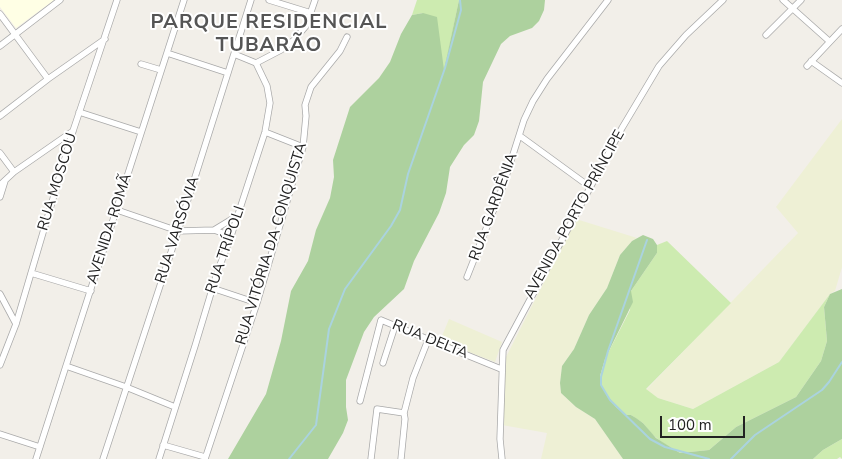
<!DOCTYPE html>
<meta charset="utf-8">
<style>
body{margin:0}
#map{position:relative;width:842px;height:459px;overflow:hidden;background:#f2efe9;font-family:"Nunito Sans",sans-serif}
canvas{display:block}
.scale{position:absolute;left:660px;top:416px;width:85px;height:22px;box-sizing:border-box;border:2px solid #222;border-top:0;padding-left:6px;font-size:15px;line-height:18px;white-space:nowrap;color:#222;-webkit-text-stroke:4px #fff;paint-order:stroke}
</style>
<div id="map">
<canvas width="842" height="459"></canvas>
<div class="scale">100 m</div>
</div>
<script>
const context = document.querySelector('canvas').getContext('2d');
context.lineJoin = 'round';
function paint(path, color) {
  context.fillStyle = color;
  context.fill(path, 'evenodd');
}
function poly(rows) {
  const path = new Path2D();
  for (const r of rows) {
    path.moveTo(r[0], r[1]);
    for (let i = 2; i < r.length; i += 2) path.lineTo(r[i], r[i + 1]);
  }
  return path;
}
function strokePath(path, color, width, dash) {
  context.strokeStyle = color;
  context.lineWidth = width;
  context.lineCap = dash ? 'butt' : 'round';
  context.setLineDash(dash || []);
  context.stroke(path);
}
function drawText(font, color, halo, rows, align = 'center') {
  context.font = font + ' "Nunito Sans",sans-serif';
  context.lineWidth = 4;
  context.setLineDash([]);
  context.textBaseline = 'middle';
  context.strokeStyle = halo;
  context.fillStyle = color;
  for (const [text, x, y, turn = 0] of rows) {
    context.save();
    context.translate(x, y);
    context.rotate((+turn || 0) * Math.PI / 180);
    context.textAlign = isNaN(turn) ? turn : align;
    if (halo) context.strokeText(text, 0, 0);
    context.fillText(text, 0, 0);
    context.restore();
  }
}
paint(poly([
 [0,0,54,0,16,28,0,7]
]), '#ffffe5');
paint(poly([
 [842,119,842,267,835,291,830,294,779,362,693,409,658,398,646,390,798,233,776,207],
 [576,219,637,238,632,241,620,255,607,288,589,315,574,349,562,366,560,383,561,393,576,407,595,419,623,459,541,459,547,433,502,425,506,357],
 [449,319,502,342,495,362,440,341]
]), '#eef0d5');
paint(poly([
 [417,0,459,0,444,72,423,13,412,15],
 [667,241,731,303,646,389,658,398,693,409,779,362,830,294,824,307,827,341,821,361,796,397,736,427,709,450,680,453,660,441,652,434,643,423,631,415,626,415,616,407,602,387,600,376,605,359,630,310,631,291,657,253,657,245],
 [842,439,842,459,840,457,837,459,813,459,823,450]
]), '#cdebb0');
paint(poly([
 [459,0,545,0,544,10,539,21,532,28,510,36,501,44,483,82,479,121,474,135,464,145,450,167,446,193,439,213,414,261,404,289,374,317,364,332,346,380,346,407,348,420,343,433,328,459,228,459,266,394,281,341,291,291,308,261,316,230,330,198,334,177,333,160,350,107,379,78,390,62,401,34,412,15,423,13,437,17,444,70],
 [643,235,653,239,657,245,657,253,631,291,633,302,605,359,600,376,602,387,616,407,626,415,631,415,636,418,643,423,656,438,680,453,709,450,736,427,796,397,821,361,827,341,824,307,830,294,842,289,842,439,823,450,813,459,623,459,595,419,576,407,561,393,560,383,562,366,574,349,589,315,607,288,620,255,632,241]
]), '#add19e');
strokePath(poly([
 [647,240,608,351,601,377,601,385,610,400,650,439,665,447,709,459],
 [289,459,316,425,329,329,345,289,391,226,400,210,408,174,445,68,461,10,460,0],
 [731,459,755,435,822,390,829,382,842,362]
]), '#aad3df', 2);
const minor = poly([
 [269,0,311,13],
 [783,0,829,41],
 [0,14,48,79],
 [766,35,801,0],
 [0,46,60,0],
 [167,53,228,73],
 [811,61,842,83],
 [256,63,281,50,294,40,306,26,315,0],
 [141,64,161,70],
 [807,66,842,29],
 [79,112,141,132],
 [0,116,48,79,105,39],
 [265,132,303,147],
 [520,136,590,187],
 [0,153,14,172],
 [0,185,14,172,73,131],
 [0,197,5,181],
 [117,210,178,231,214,230,231,236],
 [214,230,237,216],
 [31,273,91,291],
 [467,277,503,186,524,120,533,101,547,79,608,0],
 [212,288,257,303],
 [0,294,16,324],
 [383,363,395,326],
 [0,365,16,324,73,131,117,0],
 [66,366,126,387,175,407],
 [360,401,381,320,501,369],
 [0,434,40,447],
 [163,445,205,457],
 [36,459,184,0],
 [103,459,178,231,251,0],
 [159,459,195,346,217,273,231,236,265,132,270,103,267,86,256,63,234,54],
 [205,459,257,303,303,147,306,116,305,105,311,87,340,51,347,37],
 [371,459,377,409,404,413],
 [401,459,405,419,404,413,413,378,428,340],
 [502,459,500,439,503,350,622,128,659,66,686,35,723,0]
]);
strokePath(minor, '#a9a9a9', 7);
strokePath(minor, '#fff', 5.5);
drawText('15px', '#222', '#fff', [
 ["RUA MOSCOU",58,182,-73],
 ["RUA GARDÊNIA",494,207,-70],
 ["AVENIDA PORTO PRÍNCIPE",575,215,-61],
 ["AVENIDA ROMÃ",110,229,-72],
 ["RUA VARSÓVIA",178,230,-72],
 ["RUA VITÓRIA DA CONQUISTA",272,244,-73],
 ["RUA TRÍPOLI",226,250,-71],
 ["RUA DELTA",430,340,22]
]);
context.letterSpacing = '1px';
drawText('bold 20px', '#555', '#fff', [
 ["PARQUE RESIDENCIAL",269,23],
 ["TUBARÃO",269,46]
]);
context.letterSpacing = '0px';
</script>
